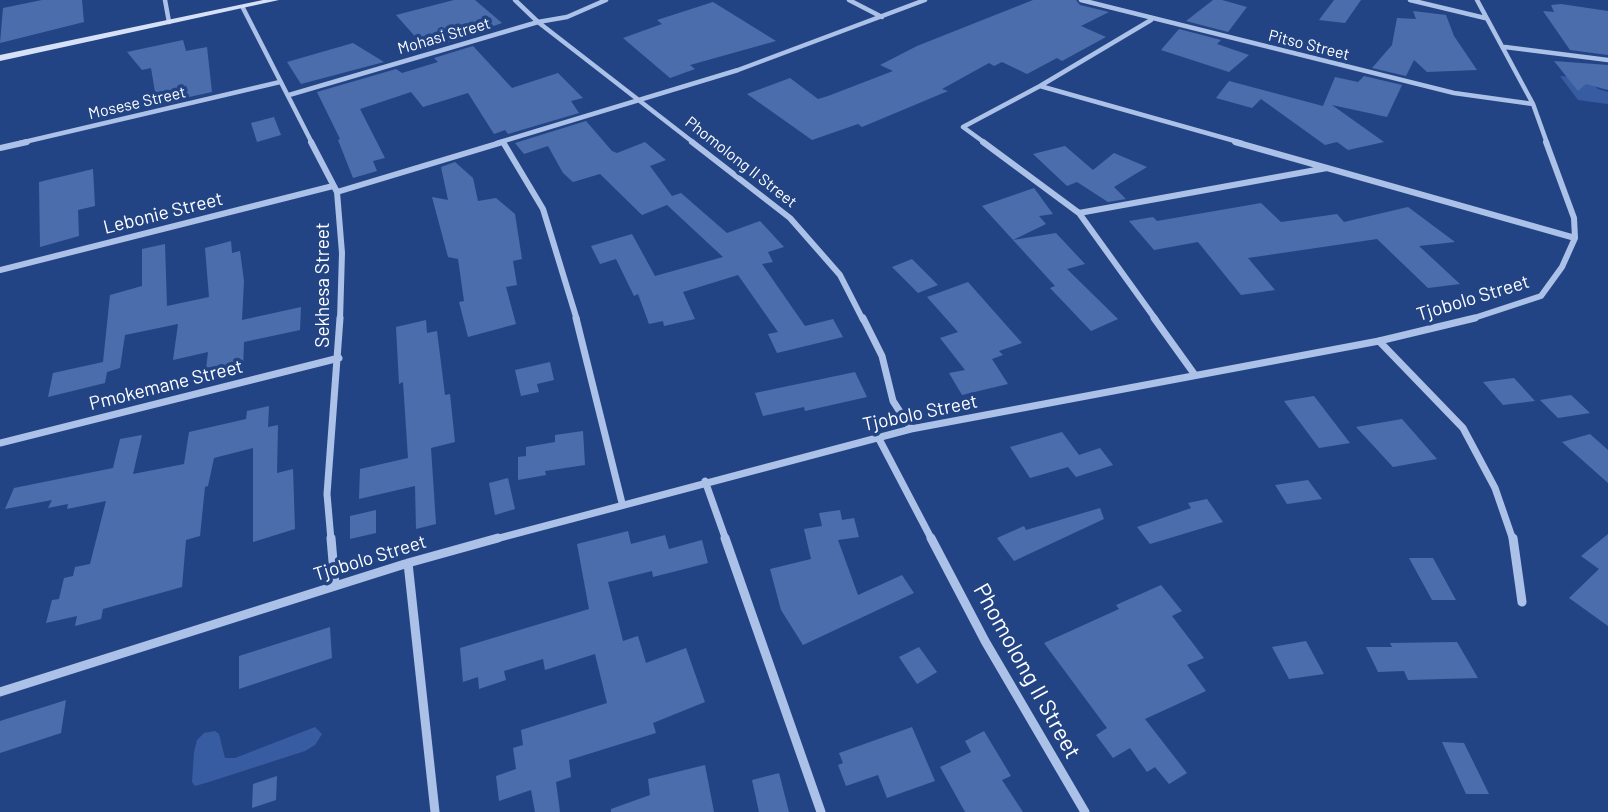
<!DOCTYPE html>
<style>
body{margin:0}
canvas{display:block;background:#234484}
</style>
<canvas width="1608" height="812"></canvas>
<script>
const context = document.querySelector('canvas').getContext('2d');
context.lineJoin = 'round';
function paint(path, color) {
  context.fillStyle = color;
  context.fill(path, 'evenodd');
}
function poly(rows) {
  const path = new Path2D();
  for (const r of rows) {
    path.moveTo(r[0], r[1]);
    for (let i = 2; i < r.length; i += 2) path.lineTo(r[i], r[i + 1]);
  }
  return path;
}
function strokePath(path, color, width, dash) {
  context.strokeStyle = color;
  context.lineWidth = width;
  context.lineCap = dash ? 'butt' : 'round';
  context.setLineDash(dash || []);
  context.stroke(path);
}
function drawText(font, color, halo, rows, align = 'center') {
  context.font = font + ' Barlow,sans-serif';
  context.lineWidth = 7;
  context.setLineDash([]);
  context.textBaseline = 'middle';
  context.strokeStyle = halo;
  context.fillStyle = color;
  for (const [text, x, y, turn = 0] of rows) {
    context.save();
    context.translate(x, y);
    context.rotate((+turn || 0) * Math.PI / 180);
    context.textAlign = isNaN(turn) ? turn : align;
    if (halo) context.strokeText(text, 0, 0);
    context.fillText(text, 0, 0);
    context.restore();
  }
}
paint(poly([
 [1560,76,1588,79,1598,89,1608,92,1608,104,1578,100],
 [315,727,322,734,315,745,305,751,209,782,195,786,192,782,194,752,197,740,204,733,215,731,219,734,225,758,235,758]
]), '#375ca1');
paint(poly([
 [42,0,82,0,84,22,0,43,3,8],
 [454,0,475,0,502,23,427,50,396,15],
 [1033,0,1076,0,1080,5,1109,12,1081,26,1106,37,1062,61,1057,58,1027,74,1002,62,994,66,989,63,942,89,948,91,862,127,858,124,812,140,747,94,790,78,818,99,828,96,893,71,880,65,917,46],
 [1213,0,1222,0,1247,7,1228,32,1186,21],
 [1334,0,1361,0,1345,23,1319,20],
 [713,2,776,41,690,65,695,69,670,78,623,38,662,24,657,20],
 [1561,4,1608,11,1608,55,1570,50,1543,11,1554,12,1551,5],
 [1413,11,1446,15,1454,36,1477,70,1427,72,1414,60,1406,76,1372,68,1392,45,1397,18,1416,19],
 [1179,29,1221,40,1217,44,1249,55,1229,72,1161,50],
 [183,40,186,51,207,47,212,92,157,104,151,68,142,70,127,52],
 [353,43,384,62,301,84,287,62],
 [473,46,512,88,558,73,583,98,571,101,579,113,508,134,505,130,494,134,468,93,423,107,411,92,360,109,385,158,373,161,377,171,353,178,338,140,340,139,317,92,396,69,402,73,438,62,434,58],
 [1554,61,1608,65,1608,90,1586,84,1578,91],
 [1364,76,1402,85,1387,117,1332,105,1384,142,1348,150,1337,142,1325,145,1261,99,1252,108,1216,98,1229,81,1323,106,1335,77,1358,82],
 [274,117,281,135,257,142,251,123],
 [586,121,612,151,617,153,645,142,666,160,650,166,672,196,681,193,727,233,760,221,784,247,768,252,773,262,762,264,805,326,833,319,843,337,777,353,768,334,778,332,738,275,683,292,695,319,664,326,663,321,649,324,638,294,634,296,616,259,600,264,591,246,632,234,655,276,723,257,667,205,642,215,600,174,573,182,563,173,548,146,524,154,515,143],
 [1065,146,1093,170,1114,153,1147,167,1114,187,1126,199,1108,202,1077,182,1067,186,1033,154],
 [455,162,473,178,478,201,496,198,515,214,522,259,513,261,517,285,506,287,516,324,468,337,459,302,464,301,458,259,448,257,432,197,448,200,441,167],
 [93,169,95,206,78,210,79,236,40,247,39,182],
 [1034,188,1053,214,1039,216,1046,224,1013,240,982,206],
 [1261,203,1281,222,1337,214,1344,222,1408,207,1455,242,1419,246,1460,284,1428,288,1377,239,1248,258,1275,290,1241,295,1198,242,1154,250,1129,221,1153,217,1157,221],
 [1056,233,1085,264,1067,269,1118,319,1091,331,1050,288,1055,286,1013,240],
 [231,241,232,253,240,251,244,281,242,320,301,307,300,330,244,342,243,369,205,378,208,352,173,360,178,324,125,335,120,368,107,372,105,383,48,397,53,373,103,362,110,295,142,286,142,249,165,244,167,306,209,297,205,248],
 [912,259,938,285,918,293,892,267],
 [968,282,1022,343,999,351,1003,355,992,359,1008,384,962,395,949,373,965,370,940,338,958,332,927,297],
 [426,320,427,333,437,331,445,395,450,394,455,442,431,448,436,524,416,529,415,486,359,499,360,469,408,458,403,382,399,384,396,327],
 [550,362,554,380,537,384,539,392,521,396,515,370],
 [855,372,867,397,805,411,804,407,763,416,755,393],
 [1514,378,1535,401,1503,405,1483,382],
 [1571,395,1590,413,1558,418,1540,400],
 [1314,396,1350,443,1319,448,1284,401],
 [269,406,268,427,278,425,277,473,293,469,295,529,253,542,253,448,214,458,208,486,205,487,200,536,186,540,182,587,103,609,101,619,75,626,77,616,46,623,52,600,59,599,64,578,73,576,75,567,90,564,106,501,67,509,68,504,48,508,52,500,5,509,14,488,113,468,120,439,142,435,133,474,184,464,189,432,246,419,247,411],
 [1402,419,1437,459,1393,467,1356,427],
 [583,431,585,465,545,471,546,475,518,480,518,457,526,456,526,447,555,442,555,435],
 [1062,432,1079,455,1100,448,1113,465,1076,477,1068,467,1030,478,1010,447],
 [1590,434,1608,450,1608,483,1562,442],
 [508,478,515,509,495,515,489,483],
 [1308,480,1322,499,1287,504,1275,485],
 [1207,499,1223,522,1150,544,1137,527,1191,508,1188,503],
 [1100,508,1104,519,1014,561,997,538,1024,526,1026,530],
 [376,510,376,533,350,539,350,516],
 [840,510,842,520,854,518,859,537,838,540,858,595,902,575,914,593,803,645,781,610,770,569,811,559,804,529,822,526,819,513],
 [628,531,631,544,665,535,669,549,702,540,708,563,653,577,652,571,608,582,623,641,638,636,646,663,686,648,705,702,653,723,656,733,569,760,571,777,556,782,560,812,535,812,531,790,499,801,496,776,516,769,513,748,523,745,521,730,607,703,595,654,545,670,543,659,504,671,506,680,479,689,478,677,463,682,460,648,589,609,577,544],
 [1608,534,1608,626,1569,598,1599,569,1581,556],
 [1409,558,1433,558,1456,600,1432,600],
 [1161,585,1182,611,1172,616,1204,658,1187,665,1206,691,1145,719,1187,773,1169,784,1155,767,1147,772,1130,748,1113,758,1096,735,1107,728,1044,643,1119,609,1116,605],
 [330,627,332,658,239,689,239,656],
 [1306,641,1324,674,1289,679,1272,647],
 [1457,642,1478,678,1408,680,1404,671,1378,672,1366,647,1392,647,1390,643],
 [919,647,937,672,917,684,899,657],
 [66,700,61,733,0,753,0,721],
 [912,727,935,781,887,798,878,775,846,786,838,765,843,763,839,753],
 [984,731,1011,776,1002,780,1023,812,965,812,940,767,971,752,965,741],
 [1442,742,1464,743,1489,794,1466,794],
 [705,765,714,812,611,812,611,809,650,795,648,779],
 [779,773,789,812,759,812,752,780],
 [277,776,276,800,252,808,253,784]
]), '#4b6dac');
strokePath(poly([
 [165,0,169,22],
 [515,0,538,22,694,143],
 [849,0,882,17],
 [1081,0,1454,93,1533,104],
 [1410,0,1485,18],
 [1477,0,1533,104,1547,143],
 [243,8,312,143],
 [1505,47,1608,60],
 [1040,86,1242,143],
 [289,95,538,22,567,17,606,0],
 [20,143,280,82],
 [497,143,738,70,925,0],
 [985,143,963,127,1040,86,1151,20]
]), '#acc1e8', 4.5);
strokePath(poly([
 [311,142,337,192,342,253,340,320],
 [503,142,543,209,577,320],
 [692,142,790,218,840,275,863,320],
 [983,142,1079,213,1156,320],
 [1235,142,1575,238],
 [0,148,27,142],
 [337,192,503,142],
 [1079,213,1327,168],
 [0,270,333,186],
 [1468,320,1541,296,1562,267,1575,238,1574,218,1546,142]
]), '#acc1e8', 6);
strokePath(poly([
 [576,318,622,503],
 [863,318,882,356,893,401,911,429],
 [1154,318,1195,375],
 [1379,341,1463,428,1495,488,1513,540],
 [878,437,932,540],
 [0,443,339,358],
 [705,481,726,540],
 [331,540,327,494,340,318],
 [492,540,911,429,1379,341,1475,318]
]), '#acc1e8', 7);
strokePath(poly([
 [331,538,335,585],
 [725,538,821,812],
 [931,538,985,641,1085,812],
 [1513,538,1522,602],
 [408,563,435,812],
 [0,692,408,563,498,538]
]), '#acc1e8', 9);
paint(poly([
 [263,0,279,0,0,61,0,55,263,0]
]), '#d6e1f7');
drawText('16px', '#fff', '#234484', [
 ["Mohasi Street",444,36,-16],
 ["Pitso Street",1309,45,14],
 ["Mosese Street",137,103,-13],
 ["Phomolong II Street",741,162,38]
]);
drawText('19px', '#fff', '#234484', [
 ["Lebonie Street",163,213,-14],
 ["Sekhesa Street",323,285,-90],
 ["Tjobolo Street",1473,298,-17],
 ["Pmokemane Street",166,385,-14],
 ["Tjobolo Street",920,413,-12],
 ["Tjobolo Street",370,558,-17]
]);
drawText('23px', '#fff', '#234484', [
 ["Phomolong II Street",1027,671,61]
]);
</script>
